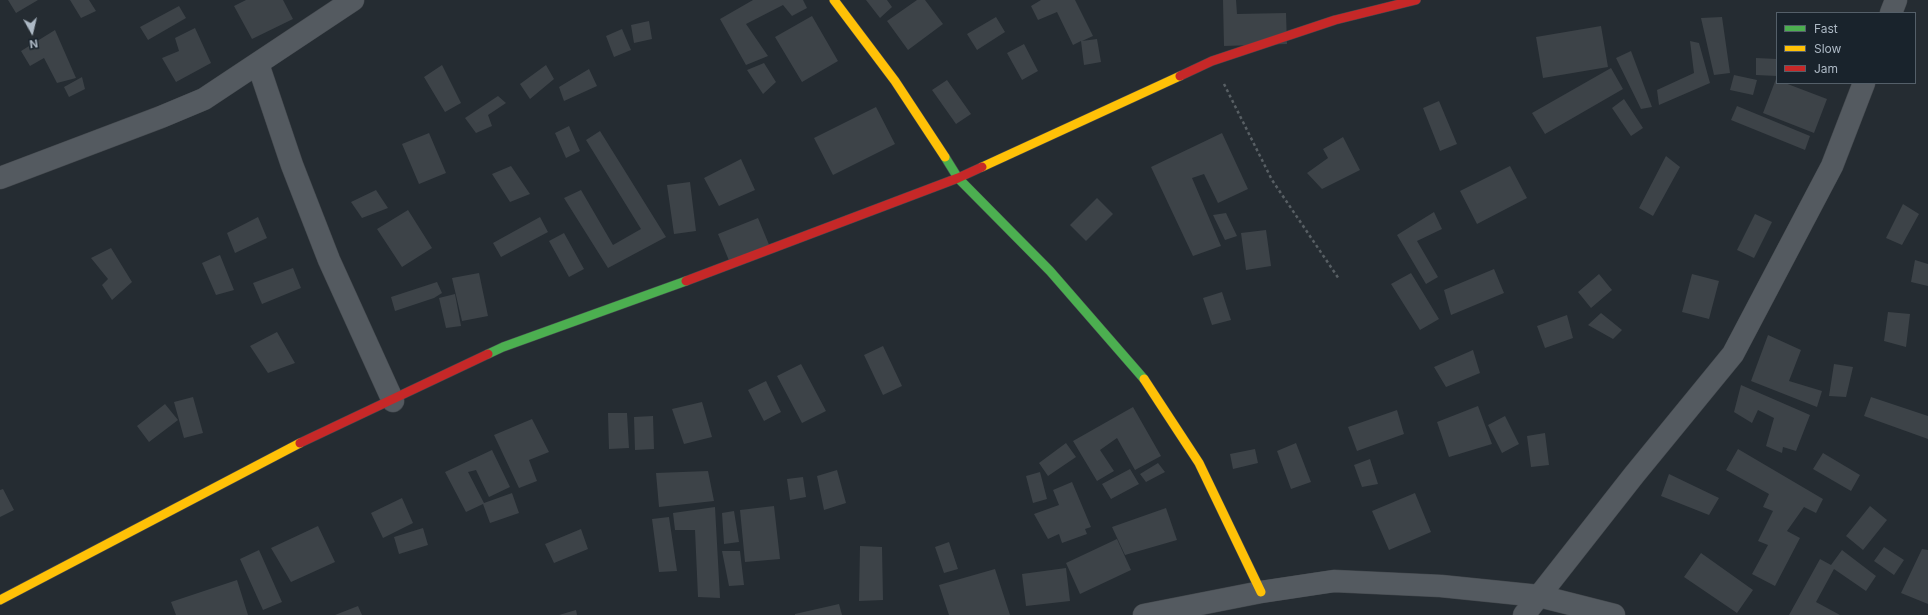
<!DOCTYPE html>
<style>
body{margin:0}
#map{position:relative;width:1928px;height:615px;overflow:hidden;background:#252c32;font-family:Inter,sans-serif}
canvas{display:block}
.legend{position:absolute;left:1776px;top:12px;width:140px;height:72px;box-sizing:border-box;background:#19232c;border:1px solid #545f69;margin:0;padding:5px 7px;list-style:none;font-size:12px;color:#adb9c5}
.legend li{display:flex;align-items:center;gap:8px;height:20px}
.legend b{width:20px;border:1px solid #545f69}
.north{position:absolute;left:12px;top:12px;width:40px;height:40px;-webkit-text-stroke:3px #19232c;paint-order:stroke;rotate:172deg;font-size:11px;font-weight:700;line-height:16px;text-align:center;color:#adb9c5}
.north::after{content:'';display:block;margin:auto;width:14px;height:18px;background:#adb9c5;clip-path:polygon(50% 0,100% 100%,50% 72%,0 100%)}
</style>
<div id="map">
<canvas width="1928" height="615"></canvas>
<ul class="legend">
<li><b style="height:5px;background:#4caf50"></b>Fast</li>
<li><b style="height:5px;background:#ffc107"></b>Slow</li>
<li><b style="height:5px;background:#c62828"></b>Jam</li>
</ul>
<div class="north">N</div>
</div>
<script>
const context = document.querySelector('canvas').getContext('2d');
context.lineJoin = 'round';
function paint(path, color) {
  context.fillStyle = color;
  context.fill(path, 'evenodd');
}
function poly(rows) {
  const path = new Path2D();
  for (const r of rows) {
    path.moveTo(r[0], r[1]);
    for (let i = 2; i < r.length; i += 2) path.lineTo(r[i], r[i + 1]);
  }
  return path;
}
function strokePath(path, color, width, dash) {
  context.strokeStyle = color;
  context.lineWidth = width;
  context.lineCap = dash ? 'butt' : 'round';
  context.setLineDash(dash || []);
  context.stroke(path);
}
paint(poly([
 [8,0,38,0,16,13],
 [70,0,89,0,96,11,81,18],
 [246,0,283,0,293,19,252,39,234,6],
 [753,0,803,0,807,8,792,16,783,5,746,24,768,56,746,65,720,19],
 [866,0,887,0,892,7,880,18],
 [917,0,925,0,943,24,908,50,887,21],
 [1041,0,1075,0,1093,36,1082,41,1097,39,1101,62,1084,65,1081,41,1073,45,1057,12,1038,20,1031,6],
 [1223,0,1236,0,1237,14,1286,13,1287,44,1224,46],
 [179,6,186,18,148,40,140,27],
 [812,16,838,61,802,82,775,37],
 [996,17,1005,32,977,50,967,34],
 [1722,17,1730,73,1714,75,1701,18],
 [649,21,652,39,634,43,631,25],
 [1601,26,1608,67,1543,78,1536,37],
 [195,28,211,63,176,82,162,58,179,51,175,38],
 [622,29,631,50,614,57,606,36],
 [55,30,76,78,57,83,44,58,30,66,21,51],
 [1690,41,1699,43,1710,83,1659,105,1657,90,1694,73],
 [1024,44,1038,71,1022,80,1007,53],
 [1631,51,1652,107,1641,109,1616,58],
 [1756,58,1777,59,1777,76,1756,75],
 [764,63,776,82,763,94,747,70],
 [442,65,461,103,445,112,424,77],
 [546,65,554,79,530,99,520,84],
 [1611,68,1623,89,1545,134,1532,113],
 [589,69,597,86,564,101,559,87],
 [1734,75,1757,80,1753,95,1730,90],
 [82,77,85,89,69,97,64,87],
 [1776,79,1777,83,1785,83,1827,99,1814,133,1763,113],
 [947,80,971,114,956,124,932,90],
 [498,96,506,103,488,115,492,126,476,133,465,118],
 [1624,99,1643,128,1631,136,1612,108],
 [1439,101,1457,144,1440,151,1423,108],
 [1737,106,1810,136,1805,150,1731,120],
 [876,107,895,144,833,175,814,138],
 [569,126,580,151,566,158,555,133],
 [600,131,666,237,608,268,564,198,581,190,613,245,641,229,586,140],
 [429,133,446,173,419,184,402,144],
 [1222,133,1248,189,1218,203,1204,174,1192,178,1221,246,1193,256,1151,167],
 [1343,137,1360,170,1322,189,1307,173,1328,158,1323,149],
 [1666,156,1680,167,1653,216,1639,208],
 [741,159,755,190,719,206,704,178],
 [511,166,530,194,510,202,492,174],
 [1510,166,1527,198,1477,224,1460,191],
 [690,182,696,231,674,234,667,185],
 [376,190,388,208,362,218,351,202],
 [1097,198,1113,214,1086,241,1070,225],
 [1903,204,1919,214,1902,245,1886,238],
 [408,210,432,248,402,267,377,229],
 [1434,212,1442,229,1417,241,1438,277,1426,284,1397,235],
 [1226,213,1237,236,1225,240,1213,215],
 [1755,214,1772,222,1754,258,1737,250],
 [258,217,267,238,235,253,227,233],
 [540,217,548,232,501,257,493,243],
 [758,218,770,247,730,263,718,234],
 [1266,230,1271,266,1246,270,1241,233],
 [564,233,584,269,569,277,549,241],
 [111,248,132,282,112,300,102,285,108,279,91,258],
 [220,255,234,290,216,295,202,263],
 [1915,260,1928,264,1928,286,1911,282],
 [293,268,301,288,262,304,253,283],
 [1494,269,1504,293,1451,315,1444,290],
 [479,273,488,316,462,321,452,278],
 [1411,273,1439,319,1420,330,1391,284],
 [1599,274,1612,290,1591,308,1578,292],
 [1692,274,1719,281,1709,319,1682,312],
 [437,282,442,293,434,298,395,311,391,297],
 [1222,292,1231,320,1212,325,1203,298],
 [455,294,461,326,446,328,439,298],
 [1888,312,1910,314,1906,347,1884,341],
 [1601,313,1622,330,1613,339,1588,325],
 [1567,315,1573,338,1545,348,1537,326],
 [277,332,295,363,268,373,250,346],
 [1768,335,1801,350,1789,381,1822,391,1817,407,1751,381],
 [883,346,902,386,883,395,864,355],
 [1473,350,1480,373,1446,387,1434,367],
 [801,364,826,411,802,423,777,376],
 [1834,364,1853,367,1846,397,1829,396],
 [766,381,781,412,764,421,748,390],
 [1741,385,1810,415,1796,451,1783,447,1782,453,1766,446,1774,418,1758,410,1752,423,1734,412],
 [193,397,203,433,184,438,174,402],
 [1871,397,1928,416,1928,439,1864,416],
 [702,402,712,437,684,444,672,409],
 [165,404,178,420,149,442,137,426],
 [1478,406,1492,444,1449,457,1437,422],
 [1133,407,1161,456,1135,470,1117,438,1100,450,1114,471,1097,481,1073,441],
 [1397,410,1404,434,1357,451,1348,427],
 [608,413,627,413,629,448,609,449],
 [653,416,654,449,635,450,634,417],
 [1505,416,1519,444,1502,453,1488,425],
 [532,419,549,452,529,460,537,481,519,488,494,435],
 [1545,433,1549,465,1531,467,1527,436],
 [1066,443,1076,457,1048,476,1039,463],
 [1296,443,1311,482,1291,489,1277,451],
 [1255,449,1258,463,1233,469,1230,454],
 [1738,449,1823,499,1816,513,1804,507,1787,531,1800,538,1775,586,1752,574,1768,545,1758,541,1773,511,1763,507,1769,494,1726,470],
 [492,450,510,487,489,497,476,470,468,472,484,503,512,493,519,513,490,523,483,504,466,512,445,472],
 [1823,453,1860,475,1851,491,1813,469],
 [1370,459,1378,484,1362,487,1354,465],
 [1158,463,1165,472,1146,482,1140,474],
 [1130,469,1139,484,1111,499,1102,484],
 [837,470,846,503,824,510,817,476],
 [708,471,714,501,659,507,656,473],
 [1040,472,1047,499,1033,503,1026,476],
 [1669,474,1719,498,1709,515,1661,496],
 [803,477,806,497,790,500,787,479],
 [1072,482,1091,527,1085,529,1087,534,1062,543,1059,534,1048,539,1034,514,1059,505,1053,490],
 [3,489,14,510,0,517,0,490],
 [1415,493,1431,532,1389,550,1372,511],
 [402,498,413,523,383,538,371,513],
 [774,506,780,559,745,562,740,510],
 [1870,506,1887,520,1863,550,1846,536],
 [715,507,720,598,698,597,695,530,675,530,673,513],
 [1166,508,1177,540,1125,555,1112,527],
 [734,511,739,542,724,544,722,513],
 [669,517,677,571,659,572,652,519],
 [318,526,335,562,291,582,271,548],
 [423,528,428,545,399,554,394,537],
 [581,529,588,549,554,563,545,544],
 [1117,539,1131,570,1080,594,1066,563],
 [949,542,958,569,944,573,935,547],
 [860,546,882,547,883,600,859,601],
 [1884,547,1904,560,1894,575,1874,561],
 [1922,549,1928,550,1928,604,1901,593],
 [259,550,282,602,263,610,240,559],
 [1842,550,1876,576,1866,591,1834,569,1816,602,1840,615,1789,615,1820,559,1831,565],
 [722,551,740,551,744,585,729,586],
 [1701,553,1753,590,1737,613,1684,577],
 [1066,568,1070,601,1026,606,1022,574],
 [995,569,1010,615,949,615,939,585],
 [237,580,248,615,176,615,171,602],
 [839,604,842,615,795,615,795,614],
 [358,606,362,615,335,615],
 [576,610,577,615,559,615]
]), '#3d4348');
const street = poly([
 [1891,13,1896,0],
 [258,64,292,165,329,260,393,401],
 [0,178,161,117,204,99,353,0],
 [1144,615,1261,592,1334,581,1441,586,1539,596,1614,615],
 [1524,615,1634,475,1733,354,1832,166,1864,83]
]);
const fast = poly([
 [945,157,958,178,1050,271,1144,379],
 [488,354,503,347,686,281]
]);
const slow = poly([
 [834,0,895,81,945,157],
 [982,167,1180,76],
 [1144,379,1199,463,1261,592],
 [0,600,300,443]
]);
const jam = poly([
 [1180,76,1212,61,1335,20,1416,0],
 [686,281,958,178,982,167],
 [300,443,488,354]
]);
strokePath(street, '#43484d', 23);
strokePath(fast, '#43484d', 10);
strokePath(slow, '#43484d', 10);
strokePath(jam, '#43484d', 10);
strokePath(poly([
 [1224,84,1272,180,1339,279]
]), '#585f64', 2.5, [3, 3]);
strokePath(street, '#545a60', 22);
strokePath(fast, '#4caf50', 9);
strokePath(slow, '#ffc107', 9);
strokePath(jam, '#c62828', 9);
</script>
